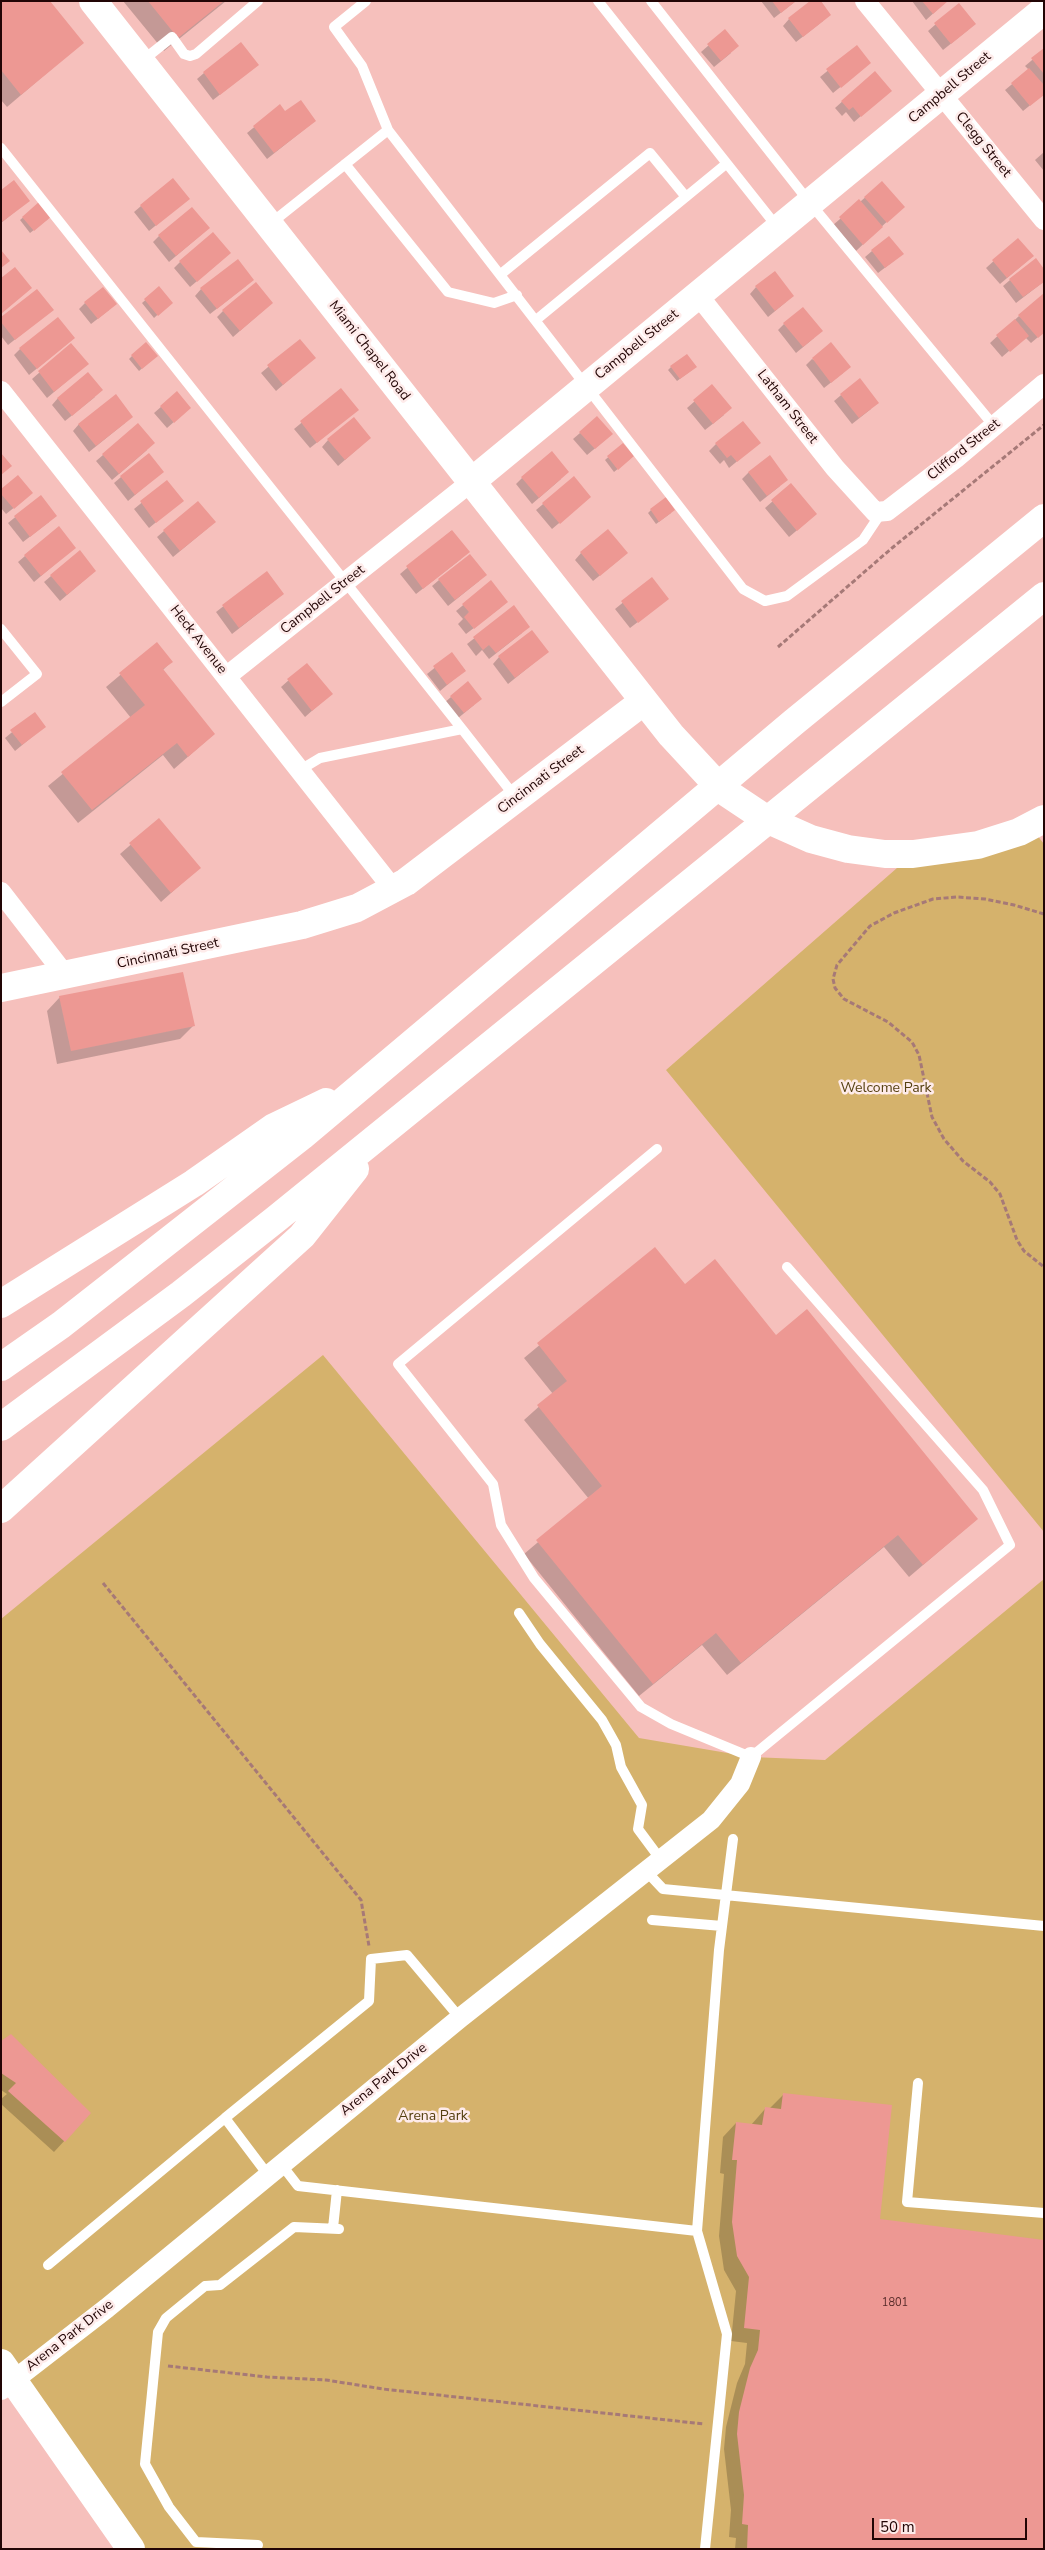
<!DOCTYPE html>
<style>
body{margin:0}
#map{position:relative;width:1045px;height:2550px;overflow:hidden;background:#f6c0bc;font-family:"Nunito Sans",sans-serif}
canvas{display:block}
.frame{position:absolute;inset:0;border:2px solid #220505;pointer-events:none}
.scale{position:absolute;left:872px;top:2518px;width:155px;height:22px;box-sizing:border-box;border:2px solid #220505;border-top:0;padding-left:6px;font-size:15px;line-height:18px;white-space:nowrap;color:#220505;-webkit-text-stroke:4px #feebea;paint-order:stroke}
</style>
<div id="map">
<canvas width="1045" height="2550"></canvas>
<div class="frame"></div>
<div class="scale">50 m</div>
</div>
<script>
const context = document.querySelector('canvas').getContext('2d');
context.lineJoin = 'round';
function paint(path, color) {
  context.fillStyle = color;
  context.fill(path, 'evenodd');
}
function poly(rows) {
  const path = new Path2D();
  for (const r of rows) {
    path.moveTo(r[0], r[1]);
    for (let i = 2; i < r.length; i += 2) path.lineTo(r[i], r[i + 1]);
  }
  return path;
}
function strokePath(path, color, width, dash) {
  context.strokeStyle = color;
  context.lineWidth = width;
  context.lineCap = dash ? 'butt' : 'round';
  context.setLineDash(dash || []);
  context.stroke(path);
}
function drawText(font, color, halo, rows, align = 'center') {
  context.font = font + ' "Nunito Sans",sans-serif';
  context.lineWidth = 5;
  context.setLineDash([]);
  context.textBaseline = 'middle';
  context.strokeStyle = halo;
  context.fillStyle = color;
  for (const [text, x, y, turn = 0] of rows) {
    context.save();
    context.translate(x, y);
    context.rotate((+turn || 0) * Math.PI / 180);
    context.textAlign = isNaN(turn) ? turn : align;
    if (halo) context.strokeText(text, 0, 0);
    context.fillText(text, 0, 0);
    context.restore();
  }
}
paint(poly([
 [1030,826,1044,844,1044,1532,666,1070,913,854],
 [323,1355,639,1738,751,1757,825,1760,1044,1579,1044,2549,131,2549,1,2363,1,1619]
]), '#d5b26c');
paint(poly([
 [1,1,82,43,7,107,1,100],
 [123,1,226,1,164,51],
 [761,1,796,1,774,18],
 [912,1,947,1,926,20],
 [959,4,968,30,943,50,928,31],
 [789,19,823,21,796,42,783,26],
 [725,31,731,53,714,67,701,52],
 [857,47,870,63,833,93,820,77],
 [1044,50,1044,94,1023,111,1005,90,1029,70,1025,66],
 [250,71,213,100,197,79,204,73],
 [874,73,883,97,854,122,846,112,842,116,835,108],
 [280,106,285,113,315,121,267,159,247,133],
 [1044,152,1044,171,1035,160],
 [882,183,896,213,856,251,833,225],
 [1,191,28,201,1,223],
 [188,199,149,231,134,212,141,206],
 [40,203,48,219,30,233,20,220],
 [202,234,169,262,153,242,159,236],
 [1018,239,1026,262,1000,284,986,268],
 [872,251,895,260,878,273,865,257],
 [222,260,190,287,174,268,180,262],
 [1010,280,1042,283,1016,303,1003,286],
 [246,286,210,314,195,296,201,289],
 [756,287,786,302,768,317,750,294],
 [159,288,168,305,154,318,142,303],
 [85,303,109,310,91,324,79,309],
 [265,309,233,337,217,317,223,311],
 [52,310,8,345,1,336,1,318],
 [1019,316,1044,332,1031,343,1025,337,1002,357,990,343],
 [784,324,814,338,796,353,778,330],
 [74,338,29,375,14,355,20,349],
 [300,340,314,358,276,391,261,373],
 [71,345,80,370,47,398,32,379],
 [132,356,153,359,139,371,129,359],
 [812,359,843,373,824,388,806,365],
 [671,367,692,370,677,381,668,370],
 [859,380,871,409,852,424,834,401],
 [712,386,724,415,705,430,687,408],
 [341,390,350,416,310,448,294,429],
 [177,393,183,414,167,428,154,413],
 [95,397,65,421,52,405,58,398],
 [125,423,89,452,73,431,79,424],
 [138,425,147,450,112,480,96,461],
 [580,433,605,440,587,455,573,439],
 [370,438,338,466,322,447,328,440],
 [759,443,729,468,724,460,720,464,709,451,716,444],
 [623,444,630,459,614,472,605,460],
 [162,472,128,501,114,483,121,477],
 [749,472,780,486,760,502,742,479],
 [522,478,561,479,532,504,516,484],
 [574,478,583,503,552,529,536,510],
 [167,482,182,501,149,528,134,509],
 [791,485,808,521,789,537,765,508],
 [1,491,25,499,6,514,1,508],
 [40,497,49,522,23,542,8,523],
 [198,502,208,528,173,557,157,537],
 [651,510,671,513,656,524,648,513],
 [451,531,461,559,416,594,400,574],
 [581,553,620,559,593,581,575,560],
 [67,554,34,582,18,562,25,556],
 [267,572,283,594,232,634,216,612],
 [51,576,88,577,60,601,44,582],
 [652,579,660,605,630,628,615,609],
 [439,580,479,581,448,606,432,586],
 [491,582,500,608,466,634,458,624,463,619,456,611],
 [514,607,522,633,489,659,482,650,476,656,467,644],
 [157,644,171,662,163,670,214,734,174,769,163,755,78,823,48,786,131,718,106,687],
 [452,654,465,670,440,691,427,674],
 [499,657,540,658,508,684,493,664],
 [307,664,331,694,305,717,281,687],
 [451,697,474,705,457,719,444,703],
 [34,714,44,727,15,751,5,738],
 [159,820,199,868,161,902,120,854],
 [60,997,193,1026,180,1039,57,1064,47,1011],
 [655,1249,684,1285,776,1337,977,1519,909,1577,884,1547,727,1675,702,1645,639,1696,524,1554,589,1499,524,1420,553,1394,524,1358],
 [1,2042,90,2113,54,2152,1,2104,1,2099,7,2094,1,2090],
 [783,2095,878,2220,1044,2549,735,2549,736,2538,729,2537,731,2510,724,2449,726,2427,737,2383,745,2364,747,2343,731,2341,736,2291,724,2270,719,2236,724,2174,720,2173,723,2137,736,2123,751,2125,765,2109,770,2108]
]), '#0003');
paint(poly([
 [1,1,50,1,84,43,21,95,1,70],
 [148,1,224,1,178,38],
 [772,1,796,1,781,13],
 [810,1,821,1,831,15,803,37,788,18],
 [922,1,948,1,933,14],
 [959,3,976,24,951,44,934,23],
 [725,29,739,46,721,61,707,44],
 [241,42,259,65,220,95,203,72],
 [857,45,871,63,841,88,826,69],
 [1044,48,1044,74,1031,58],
 [1029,68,1044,85,1044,95,1030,106,1011,83],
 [875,71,892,91,861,117,853,107,849,110,841,101],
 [301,100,316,121,274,153,253,126,280,104,285,111],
 [173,178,190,199,156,226,140,205],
 [14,180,30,201,2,222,1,190],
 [882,181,905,207,887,223,864,197],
 [859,199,883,227,863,245,839,217],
 [40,201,52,216,34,231,22,217],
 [192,207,210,228,176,256,158,235],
 [213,232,231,253,197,282,179,261],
 [889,236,904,254,885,268,871,250],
 [1018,238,1034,256,1007,278,992,260],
 [1,250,10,261,1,268],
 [1036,258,1044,269,1044,282,1023,297,1009,279],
 [238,259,254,280,217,309,200,288],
 [15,267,32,288,1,314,1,278],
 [775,271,794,296,775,311,755,286],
 [256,282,273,303,240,331,222,310],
 [159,286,173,303,158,316,144,299],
 [103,287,117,304,98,319,84,302],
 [37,289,54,310,15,340,1,322,1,317],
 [1044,293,1044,333,1038,338,1018,315],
 [803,307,823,331,803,347,783,323],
 [58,317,75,338,37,369,19,348],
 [1015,319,1029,336,1010,352,996,335],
 [300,339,316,358,283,385,267,365],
 [146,342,158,356,142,369,131,355],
 [831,342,851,367,831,383,812,358],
 [71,343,89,364,54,392,38,371],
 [687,354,697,367,680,379,670,366],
 [88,372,103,390,72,416,57,398],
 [860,378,879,403,859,418,840,394],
 [712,384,732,408,713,424,693,400],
 [341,388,359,410,317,443,300,421],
 [177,391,191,408,174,423,160,406],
 [116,394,133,417,96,446,78,424],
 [597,416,613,434,595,449,579,432],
 [354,417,371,438,345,460,327,439],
 [743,421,761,443,737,462,731,455,727,458,715,443],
 [138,423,155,443,119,474,102,454],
 [623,443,634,456,618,470,607,456],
 [552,451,569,472,539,498,521,477],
 [1,453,12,466,1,475],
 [149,453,164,472,135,495,120,476],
 [770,455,788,480,767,496,748,472],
 [18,475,33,493,14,509,1,494,1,489],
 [574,476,591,497,560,524,542,503],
 [167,480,184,501,156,523,140,501],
 [791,483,817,514,797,531,771,500],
 [41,495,57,516,30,537,14,516],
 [666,497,675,510,659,522,650,509],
 [198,501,216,522,180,551,163,530],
 [59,526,76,548,41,576,24,555],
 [608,529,628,553,600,576,580,552],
 [452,530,470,552,423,589,406,566],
 [80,550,96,571,67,595,50,575],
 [470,554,487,575,455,600,438,579],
 [267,571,284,594,239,628,222,605],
 [652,577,669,599,638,623,621,601],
 [491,580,508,602,474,629,464,617,469,612,462,604],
 [514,605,530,627,496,653,489,645,483,650,473,637],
 [532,630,549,652,515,678,498,656],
 [157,642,173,662,163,669,215,734,188,757,177,743,92,810,61,772,145,705,119,673],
 [452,652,466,671,447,685,433,666],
 [307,663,333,694,312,711,287,679],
 [468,681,482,699,464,713,450,696],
 [35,712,46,727,22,745,10,730],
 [159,818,201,868,171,893,129,843],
 [183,972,195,1026,71,1051,59,996],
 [655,1247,685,1284,715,1259,776,1335,807,1309,978,1519,923,1565,898,1535,741,1663,716,1633,653,1684,536,1540,602,1486,537,1405,567,1381,537,1343],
 [11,2034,91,2113,65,2142,8,2091,16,2083,1,2073,1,2041],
 [783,2093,892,2105,880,2219,1044,2240,1044,2549,747,2549,748,2525,742,2524,744,2495,737,2434,739,2412,750,2368,758,2350,760,2330,744,2328,749,2277,737,2256,732,2222,737,2160,732,2160,736,2122,762,2125,765,2107,781,2109]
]), '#ed9893');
strokePath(poly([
 [778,647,892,548,1044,425],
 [1044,914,1014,905,985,899,957,897,933,899,894,913,870,926,837,965,833,979,835,988,844,999,888,1022,912,1042,919,1055,932,1117,944,1139,963,1161,990,1182,1000,1194,1017,1240,1024,1251,1044,1267],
 [103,1583,361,1900,369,1946],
 [168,2366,267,2377,326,2380,383,2389,704,2424]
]), '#a67977', 3, [5, 2.5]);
strokePath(poly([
 [598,1,778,228],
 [651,1,810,203,994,426],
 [142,61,172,37,184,54,190,56,196,54,258,1],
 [388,130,743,589,765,601,787,596,863,540,881,513],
 [1,148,462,729],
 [345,164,448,292,494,303,517,295],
 [270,224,388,130,362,66,334,27,366,1],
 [501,274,650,153,686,197],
 [536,320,726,164],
 [1,629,37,674,1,702],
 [300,770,320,758,462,729,516,798],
 [657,1149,398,1364,493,1484,501,1525,534,1578,641,1707,671,1724,751,1757,1010,1545,983,1490,787,1267],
 [519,1613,540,1644,602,1720,616,1745,621,1767,642,1805,638,1829,661,1860],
 [647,1872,663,1889,1044,1926],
 [652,1920,722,1926],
 [918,2083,907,2202,1044,2213],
 [225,2118,369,2001,371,1959,407,1955,460,2018],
 [281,2164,298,2186,697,2231],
 [333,2228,337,2190],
 [48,2265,225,2118,268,2175],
 [258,2545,196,2542,169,2507,145,2464,158,2332,166,2318,205,2286,220,2285,294,2227,339,2229],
 [705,2549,727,2334,697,2231,719,1950,733,1839]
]), '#fff', 10);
strokePath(poly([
 [865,1,1044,220],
 [698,295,835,468,875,512,887,511,956,458,1044,384],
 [1,391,394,890],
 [227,676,471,482],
 [1,892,66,976],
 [1,2390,107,2308,460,2018,711,1820,740,1784,751,1757]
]), '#fff', 20);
strokePath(poly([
 [93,1,671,735,721,789,766,819,811,839,848,849,885,854,913,854,978,845,1019,832,1044,819],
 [471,482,1044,10],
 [1,988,302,925,357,908,406,882,644,701],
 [1,2363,131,2549]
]), '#fff', 28);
strokePath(poly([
 [1,1304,194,1183,274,1127,326,1102],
 [1,1367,61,1325,302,1136,794,722,1044,518],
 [1,1427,181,1294,276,1219,1044,596],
 [1,1509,302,1236,355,1169]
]), '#fff', 28);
drawText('11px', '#552a28', null, [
 ["1801",895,2303]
]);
drawText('14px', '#220505', '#feebea', [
 ["Campbell Street",950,88,-40],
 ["Clegg Street",983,145,51],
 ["Campbell Street",637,345,-39],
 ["Miami Chapel Road",369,351,52],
 ["Latham Street",787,407,52],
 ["Clifford Street",964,450,-39],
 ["Campbell Street",323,600,-38],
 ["Heck Avenue",198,640,52],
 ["Cincinnati Street",541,780,-37],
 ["Cincinnati Street",168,954,-12],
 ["Arena Park Drive",384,2080,-39],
 ["Arena Park Drive",70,2336,-38]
]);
drawText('14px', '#554011', '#feebea', [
 ["Welcome Park",886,1089],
 ["Arena Park",433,2117]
]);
</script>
